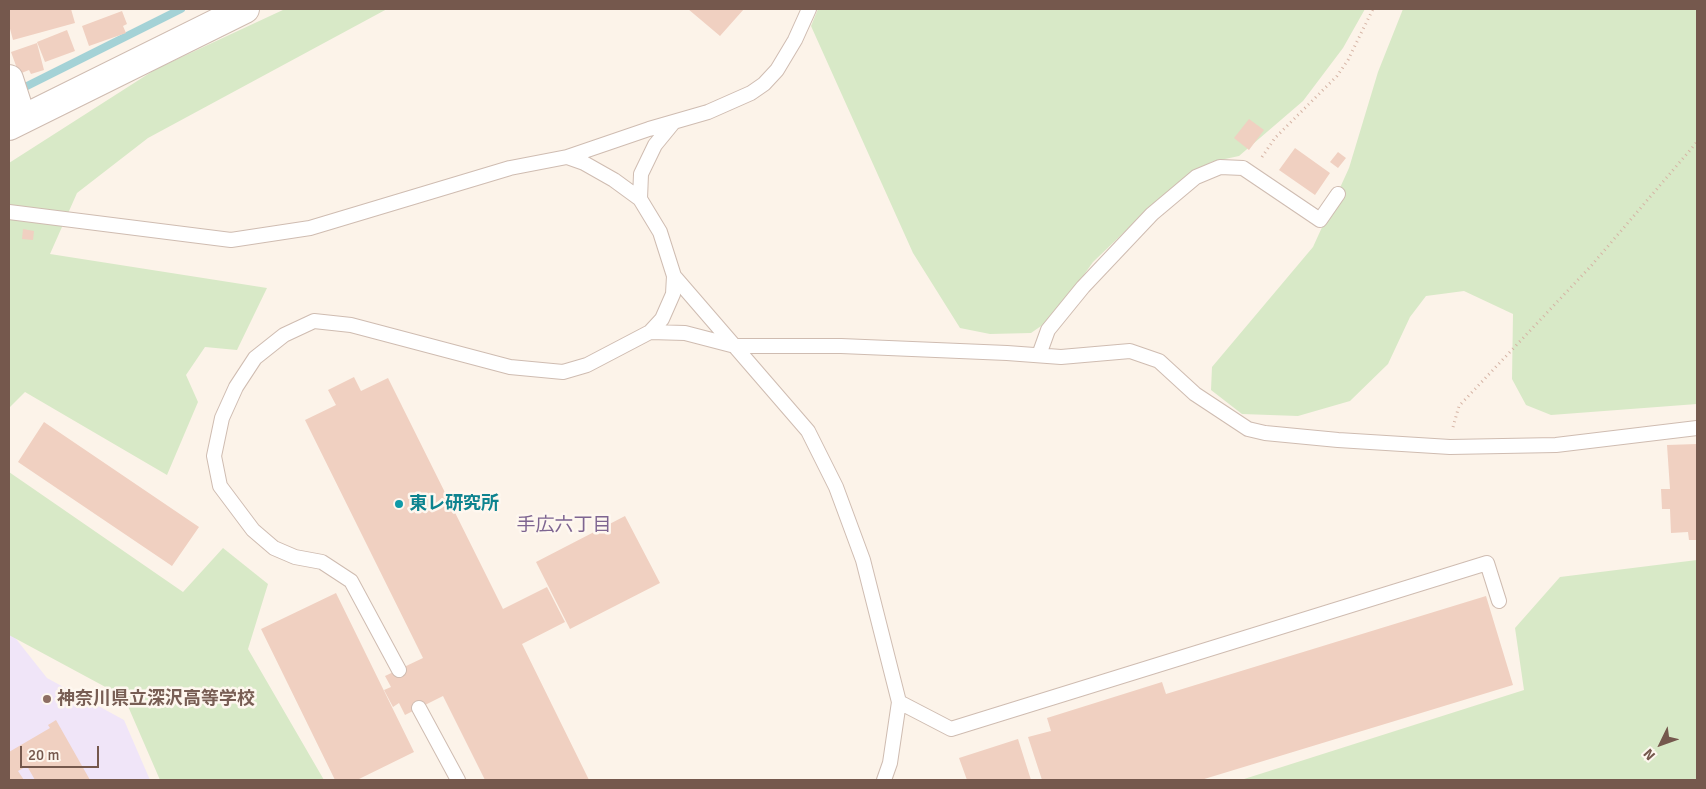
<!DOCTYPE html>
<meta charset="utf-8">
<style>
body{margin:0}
#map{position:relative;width:1706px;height:789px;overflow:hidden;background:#fcf3e9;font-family:Signika,sans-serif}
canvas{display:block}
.frame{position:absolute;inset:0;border:10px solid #75584d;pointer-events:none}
.north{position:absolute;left:1636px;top:719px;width:50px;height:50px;-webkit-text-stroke:4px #fef7ef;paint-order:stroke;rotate:228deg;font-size:14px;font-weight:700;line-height:20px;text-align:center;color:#75584d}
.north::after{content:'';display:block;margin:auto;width:18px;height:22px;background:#75584d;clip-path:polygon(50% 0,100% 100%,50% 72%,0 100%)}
.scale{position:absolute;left:20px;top:746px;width:79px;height:22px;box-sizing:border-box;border:2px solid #75584d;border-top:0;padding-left:6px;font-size:15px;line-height:18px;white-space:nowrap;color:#75584d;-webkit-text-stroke:4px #fef7ef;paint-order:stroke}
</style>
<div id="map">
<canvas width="1706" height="789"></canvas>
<div class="frame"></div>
<div class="north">N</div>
<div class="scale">20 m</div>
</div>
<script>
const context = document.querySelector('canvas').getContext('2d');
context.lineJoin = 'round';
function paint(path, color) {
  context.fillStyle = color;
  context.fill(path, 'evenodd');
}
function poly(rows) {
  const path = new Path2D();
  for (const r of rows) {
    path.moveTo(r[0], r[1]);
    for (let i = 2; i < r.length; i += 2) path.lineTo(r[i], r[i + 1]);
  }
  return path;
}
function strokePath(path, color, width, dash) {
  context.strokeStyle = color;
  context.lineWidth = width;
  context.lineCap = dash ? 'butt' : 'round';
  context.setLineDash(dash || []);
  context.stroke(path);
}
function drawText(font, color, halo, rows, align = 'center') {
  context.font = font + ' Signika,"Noto Sans JP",sans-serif';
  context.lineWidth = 5;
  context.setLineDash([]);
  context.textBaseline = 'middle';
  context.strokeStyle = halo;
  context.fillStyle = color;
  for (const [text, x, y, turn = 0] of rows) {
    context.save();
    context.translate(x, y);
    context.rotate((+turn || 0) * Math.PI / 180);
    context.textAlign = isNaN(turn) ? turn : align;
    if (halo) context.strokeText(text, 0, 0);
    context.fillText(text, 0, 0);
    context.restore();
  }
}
paint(poly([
 [9,630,47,678,124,720,150,780,9,780]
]), '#f0e5f8');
paint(poly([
 [285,9,387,9,148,138,77,193,50,254,267,288,237,350,205,347,186,375,198,402,167,475,25,392,9,408,9,163,156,69],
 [818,9,1365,9,1343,48,1303,101,1239,156,1211,162,1159,199,1093,262,1054,317,1031,333,990,334,960,328,913,253,811,26],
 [1403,9,1697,9,1697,404,1551,415,1526,405,1512,379,1513,314,1464,291,1426,296,1410,317,1388,364,1350,401,1298,416,1242,414,1211,390,1212,367,1313,247,1349,168,1378,72],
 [9,472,183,592,223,548,268,584,248,649,324,780,160,780,124,697,9,635],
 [1697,560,1697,780,1241,780,1524,690,1515,628,1560,577]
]), '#d8e9c7');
strokePath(poly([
 [17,91,181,9]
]), '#a4d2d6', 8);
paint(poly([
 [9,9,71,9,75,23,13,40,9,25],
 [688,9,744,9,720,36],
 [122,11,127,24,123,26,126,33,89,46,82,26],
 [67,30,75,51,45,62,37,42],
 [37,43,44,70,31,74,29,70,19,74,11,52],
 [1249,119,1264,130,1249,150,1234,138],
 [1295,148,1330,173,1315,195,1279,170],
 [1338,152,1346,158,1338,168,1330,162],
 [23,229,34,231,33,240,22,239],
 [354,377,361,391,388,378,503,609,547,587,565,622,522,644,589,780,485,780,443,696,405,715,399,703,393,707,384,690,391,687,385,676,423,658,305,420,336,405,328,390],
 [44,422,199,527,172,566,18,462],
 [1697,444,1697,540,1689,540,1688,532,1671,533,1670,509,1662,509,1661,489,1670,489,1667,445],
 [625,516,660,583,570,629,536,562],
 [336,593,414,752,357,780,335,780,261,629],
 [1486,596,1513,685,1201,780,1042,780,1028,737,1051,731,1047,718,1162,682,1166,694],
 [56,720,90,780,35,780,27,766,18,771,24,780,9,780,9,752,50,728,48,725],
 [1018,739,1031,780,967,780,959,758]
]), '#f0d0c1');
const service = poly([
 [567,157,649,129,708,112,751,93,764,84,777,70,795,40,809,9],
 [640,199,641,174,655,145,673,123],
 [9,212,231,240,310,228,510,168,567,157,584,163,614,180,640,199,660,232,674,276,808,431,836,487,863,560,899,702,890,763,884,780],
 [650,332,662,319,673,294,674,276],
 [1039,355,1048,330,1083,287,1152,214,1196,177,1220,167,1243,168,1320,220,1338,194],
 [399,670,351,581,322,562,295,557,274,548,253,530,220,486,214,456,222,418,236,387,255,358,284,335,314,321,351,325,510,367,563,372,587,365,650,332,685,333,735,346,841,346,1007,353,1061,357,1130,351,1159,361,1195,394,1248,429,1265,433,1338,440,1450,447,1556,445,1697,428],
 [899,702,951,729,1487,563,1499,601],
 [419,708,458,780]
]);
const minor = poly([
 [9,79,22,119]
]);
const tertiary = poly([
 [9,126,245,9]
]);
strokePath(service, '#cfbcb1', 16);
strokePath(minor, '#cfbcb1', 30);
strokePath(tertiary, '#cfbcb1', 30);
strokePath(poly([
 [1262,157,1275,138,1337,76,1348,60,1373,9],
 [1453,427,1459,406,1591,266,1697,142]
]), '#d5b3a4', 3, [1, 4]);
strokePath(service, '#fff', 14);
strokePath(minor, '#fff', 28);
strokePath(tertiary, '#fff', 28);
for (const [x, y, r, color] of [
 [399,504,5,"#0f9aa8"],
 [47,699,5,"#8d6e63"]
]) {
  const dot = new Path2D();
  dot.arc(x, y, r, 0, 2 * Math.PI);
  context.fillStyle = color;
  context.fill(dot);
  strokePath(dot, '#fef7ef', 2);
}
drawText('bold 18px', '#0d838f', '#fef7ef', [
 ["東レ研究所",409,504]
], 'left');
drawText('bold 18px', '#785e54', '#fef7ef', [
 ["神奈川県立深沢高等学校",57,699]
], 'left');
drawText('19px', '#7e6591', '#fef7ef', [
 ["手広六丁目",564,526]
]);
</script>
